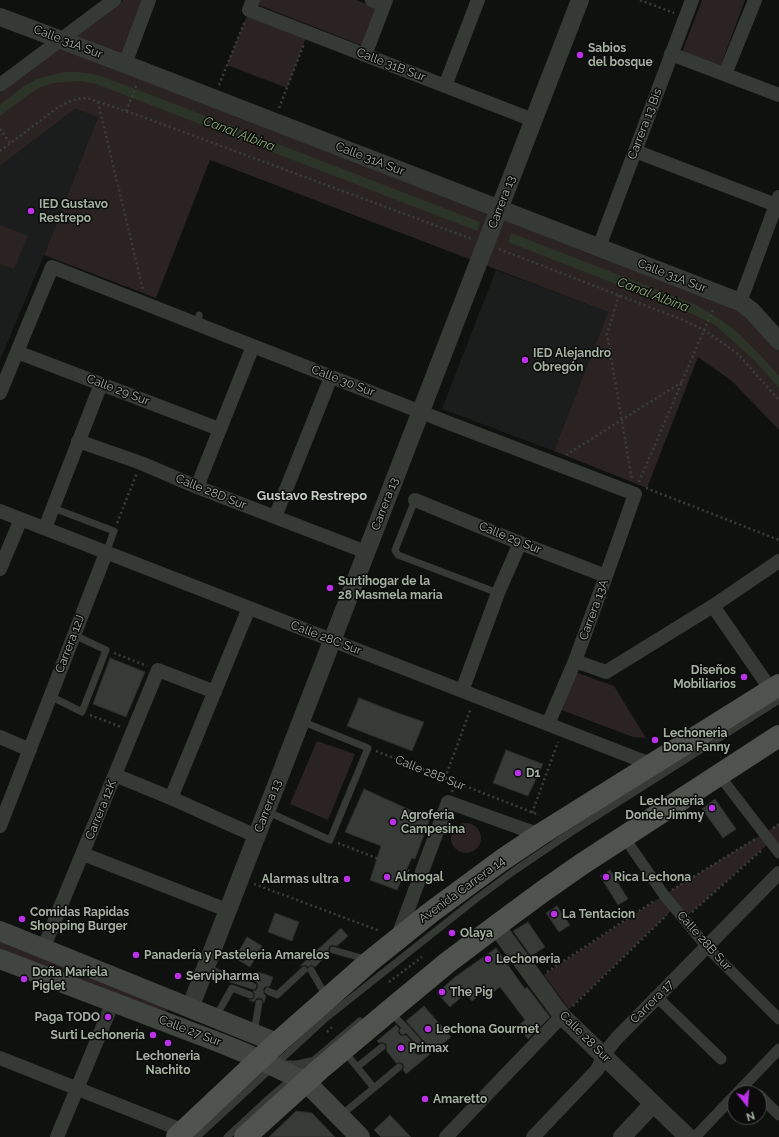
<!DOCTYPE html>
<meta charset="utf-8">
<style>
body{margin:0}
#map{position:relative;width:779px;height:1137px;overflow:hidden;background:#0f110f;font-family:Raleway,sans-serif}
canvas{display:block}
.north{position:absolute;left:727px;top:1085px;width:40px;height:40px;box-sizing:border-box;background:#0a0b0a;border:1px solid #484d46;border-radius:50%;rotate:163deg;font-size:11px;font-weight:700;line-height:16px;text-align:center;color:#a4b1a1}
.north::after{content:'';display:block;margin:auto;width:14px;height:18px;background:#bc30e8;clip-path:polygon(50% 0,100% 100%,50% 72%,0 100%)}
</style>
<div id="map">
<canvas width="779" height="1137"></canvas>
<div class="north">N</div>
</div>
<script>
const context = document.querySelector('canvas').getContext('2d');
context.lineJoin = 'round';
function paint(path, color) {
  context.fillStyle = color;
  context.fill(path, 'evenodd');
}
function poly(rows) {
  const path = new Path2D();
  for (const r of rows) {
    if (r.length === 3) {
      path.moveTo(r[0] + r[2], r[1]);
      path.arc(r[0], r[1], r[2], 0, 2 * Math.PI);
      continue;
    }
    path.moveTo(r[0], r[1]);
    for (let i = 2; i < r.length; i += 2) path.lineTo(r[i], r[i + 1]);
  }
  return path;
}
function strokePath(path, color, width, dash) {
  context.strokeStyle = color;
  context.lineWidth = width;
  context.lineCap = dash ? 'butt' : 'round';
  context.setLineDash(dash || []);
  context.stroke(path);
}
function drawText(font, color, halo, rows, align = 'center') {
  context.font = font + ' Raleway,sans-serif';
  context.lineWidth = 3;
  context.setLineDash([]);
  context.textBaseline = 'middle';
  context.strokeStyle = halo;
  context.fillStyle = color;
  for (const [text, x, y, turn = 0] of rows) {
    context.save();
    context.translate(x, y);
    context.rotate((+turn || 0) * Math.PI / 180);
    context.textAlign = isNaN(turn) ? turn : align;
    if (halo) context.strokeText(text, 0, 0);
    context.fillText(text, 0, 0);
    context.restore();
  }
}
paint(poly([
 [75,109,98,117,44,255,0,360,0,166],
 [496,270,608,312,554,451,442,409]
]), '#1b1d1c');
paint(poly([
 [123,0,144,0,118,66,744,311,779,350,779,430,732,381,698,357,647,488,554,451,608,312,210,160,156,298,44,255,98,117,75,109,0,166,0,93],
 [258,0,356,0,378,8,363,46,256,4],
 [702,0,745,0,719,70,681,55],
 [247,16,306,38,287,88,227,65],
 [0,225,28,236,14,269,0,264],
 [575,672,614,686,646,738,633,737,559,709],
 [317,741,355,754,328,820,290,804],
 [466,838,15],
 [779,824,779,853,770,842,684,919,674,908,569,1009,544,975,664,895],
 [0,940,169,1006,165,1017,0,954]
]), '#2a2322');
paint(poly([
 [64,72,79,72,98,75,128,86,480,222,479,227,477,231,96,84,80,81,54,83,41,87,28,95,0,116,0,105,24,86,37,79],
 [511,233,694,304,720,319,737,332,760,355,779,376,779,388,754,360,715,325,690,313,508,242]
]), '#2c3327');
const building = poly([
 [110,658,145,672,126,717,93,704,110,658],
 [359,698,398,713,424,722,412,751,347,726,359,698],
 [506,750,543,764,528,796,493,783,506,750],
 [364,789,430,819,415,859,412,858,397,890,370,880,381,846,345,832,364,789],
 [715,799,736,829,723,838,702,809,715,799],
 [610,870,628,899,618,905,600,876,610,870],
 [557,906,570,925,559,932,546,913,557,906],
 [275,913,299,922,292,941,268,932,275,913],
 [528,922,545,947,531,956,513,931,528,922],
 [341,928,348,936,337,946,332,945,330,946,328,949,329,953,315,967,311,965,308,967,305,965,300,966,341,928],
 [247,937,262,946,250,967,235,958,247,937],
 [496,948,525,989,527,987,550,1017,528,1039,518,1026,525,1020,500,987,485,998,482,993,472,1001,466,993,450,1007,437,993,455,977,496,948],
 [258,972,273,977,270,986,265,987,263,989,264,994,266,996,264,1003,262,999,260,998,257,998,254,1002,249,1000,253,999,254,997,255,994,253,991,256,990,258,987,257,983,255,981,258,972],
 [424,1006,451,1037,406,1074,403,1070,404,1067,403,1064,399,1062,396,1063,386,1050,387,1047,386,1044,382,1042,379,1043,377,1041,396,1025,399,1028,398,1032,399,1034,402,1036,406,1035,416,1046,414,1050,415,1053,419,1055,422,1054,427,1049,428,1046,406,1021,424,1006],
 [296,1111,312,1113,335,1137,269,1137,296,1111],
 [390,1115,411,1137,381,1137,374,1130,390,1115]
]);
paint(building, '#373b37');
strokePath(building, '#292c2a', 1);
strokePath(poly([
 [640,0,674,13],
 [219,85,245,21],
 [98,102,143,290],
 [279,108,304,44],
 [126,111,137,84],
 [0,129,10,143],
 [0,151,57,108,68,102,77,99,87,98,143,117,472,239],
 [499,249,683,320,704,330,738,354,779,400],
 [619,295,607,334,632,480],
 [566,455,682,382],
 [639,482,714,307],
 [646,488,779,540],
 [117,523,137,473],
 [114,653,147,666],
 [90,715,121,727],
 [376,751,539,815],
 [445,778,471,708],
 [452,792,456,783],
 [532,813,558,742],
 [773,828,779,824],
 [338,843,409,871],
 [254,884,380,931],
 [672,890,755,839],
 [692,912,763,849],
 [547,972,654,901],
 [389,982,422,957],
 [573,1006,667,915],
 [327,1032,332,1027]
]), '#3a3e39', 2.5, [2, 3]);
strokePath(poly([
 [199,325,199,315],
 [415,500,395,550,396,552,398,555,498,593],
 [53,508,114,531,106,553],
 [50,696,82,712,106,650,74,635],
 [266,811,330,840,368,748,301,721],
 [333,950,358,957,367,961],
 [206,967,234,980,253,986],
 [311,970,326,996],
 [268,991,277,995,304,970],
 [391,1013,406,1028,403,1031],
 [215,1018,232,988,250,995],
 [406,1028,423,1047,419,1050],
 [254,1033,259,1003],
 [344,1051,357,1067,382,1047],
 [282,1064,297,1064,311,1061],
 [374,1088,399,1067],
 [340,1116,374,1088,357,1067],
 [197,1137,326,1018,476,899,514,871,570,833,779,700],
 [227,1137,267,1100,360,1021]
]), '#363a35', 7);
strokePath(poly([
 [719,775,779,853],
 [624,837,664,895,707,947,779,1019],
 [657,997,721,1059],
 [737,1093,779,1049],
 [759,1095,779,1115],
 [695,1137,735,1095]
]), '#363a35', 11);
strokePath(poly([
 [253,0,249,10,533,120],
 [372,0,384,5],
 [671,54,779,95],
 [365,55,386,0],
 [125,64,149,0],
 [725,74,755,0],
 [0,85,114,0],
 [445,86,478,0],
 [635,151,776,205],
 [599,247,692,0],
 [740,302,779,197],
 [17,352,219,429],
 [0,393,52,267,454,425,635,494,606,576,575,661,548,724],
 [78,441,141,463,197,487,366,552],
 [197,487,253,346],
 [415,500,520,543,606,576],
 [0,511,640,760,653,764],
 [275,517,331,377],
 [45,528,101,384],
 [0,569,21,519],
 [713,606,771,690],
 [575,661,606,672,713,606,779,561],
 [462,691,498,593,520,543],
 [0,737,30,750],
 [115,775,171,798,256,836],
 [171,798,249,608],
 [0,826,106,553],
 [83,854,227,910],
 [398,936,448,802,529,831,541,834],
 [43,949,158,670,215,692],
 [0,1058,184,1131],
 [57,1137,113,1002],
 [446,1137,562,1016],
 [533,1137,597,1070,601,1062,608,1049,616,1039,779,873]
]), '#363a35', 14);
strokePath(poly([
 [0,17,125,64,740,302,752,311,779,341],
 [496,926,562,1016,688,1137],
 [190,1008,580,0],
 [622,1137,653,1104]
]), '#363a35', 18);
strokePath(poly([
 [0,931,277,1043],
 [0,959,223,1044,245,1053,294,1076,305,1082,309,1085,360,1137]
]), '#40453f', 20);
strokePath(poly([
 [177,1137,277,1043,369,962,430,913,502,860,541,834,779,685],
 [245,1137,320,1069,389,1011,447,963,496,926,542,892,582,864,779,736]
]), '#4e544d', 22);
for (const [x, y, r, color] of [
 [580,55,4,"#bc30e8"],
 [31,211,4,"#bc30e8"],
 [525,360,4,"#bc30e8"],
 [330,588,4,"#bc30e8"],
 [744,677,4,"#bc30e8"],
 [655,740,4,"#bc30e8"],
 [518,773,4,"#bc30e8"],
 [712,808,4,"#bc30e8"],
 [393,822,4,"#bc30e8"],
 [387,877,4,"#bc30e8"],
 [606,877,4,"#bc30e8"],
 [347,879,4,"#bc30e8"],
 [554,914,4,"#bc30e8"],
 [22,919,4,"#bc30e8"],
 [452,933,4,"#bc30e8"],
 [136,955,4,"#bc30e8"],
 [488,959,4,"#bc30e8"],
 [178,976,4,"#bc30e8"],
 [24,979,4,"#bc30e8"],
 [442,992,4,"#bc30e8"],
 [108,1017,4,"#bc30e8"],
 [428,1029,4,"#bc30e8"],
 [153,1035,4,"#bc30e8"],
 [168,1043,4,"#bc30e8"],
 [401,1048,4,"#bc30e8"],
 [425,1099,4,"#bc30e8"]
]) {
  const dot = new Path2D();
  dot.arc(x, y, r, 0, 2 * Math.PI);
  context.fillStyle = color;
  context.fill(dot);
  strokePath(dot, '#0a0b0a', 1.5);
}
drawText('12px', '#a4b1a1', '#0a0b0a', [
 ["Calle 31A Sur",68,42,21],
 ["Calle 31B Sur",391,65,21],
 ["Carrera 13 Bis",645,124,-69],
 ["Calle 31A Sur",370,159,21],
 ["Carrera 13",502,202,-69],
 ["Calle 31A Sur",672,276,21],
 ["Calle 30 Sur",343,381,21],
 ["Calle 29 Sur",118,390,21],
 ["Calle 28D Sur",211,492,22],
 ["Carrera 13",385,504,-69],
 ["Calle 29 Sur",510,538,22],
 ["Carrera 13A",594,610,-70],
 ["Calle 28C Sur",326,638,21],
 ["Carrera 12J",70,644,-69],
 ["Calle 28B Sur",430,773,22],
 ["Carrera 13",268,806,-69],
 ["Carrera 12K",101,810,-68],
 ["Avenida Carrera 14",462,890,-36],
 ["Calle 28B Sur",704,941,48],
 ["Carrera 17",652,1002,-45],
 ["Calle 27 Sur",190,1031,21],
 ["Calle 28 Sur",585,1037,45]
]);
drawText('bold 12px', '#a4b1a1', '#0a0b0a', [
 ["Sabios",588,48],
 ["del bosque",588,62],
 ["IED Gustavo",39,204],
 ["Restrepo",39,218],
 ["IED Alejandro",533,353],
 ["Obregón",533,367],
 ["Surtihogar de la",338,581],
 ["28 Masmela maria",338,595],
 ["Diseños",736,670,"right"],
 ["Mobiliarios",736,684,"right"],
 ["Lechoneria",663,733],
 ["Dona Fanny",663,747],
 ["D1",526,773],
 ["Lechoneria",704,801,"right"],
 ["Donde Jimmy",704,815,"right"],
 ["Agroferia",401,815],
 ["Campesina",401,829],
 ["Almogal",395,877],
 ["Rica Lechona",614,877],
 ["Alarmas ultra",339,879,"right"],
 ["Comidas Rapidas",30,912],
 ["Shopping Burger",30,926],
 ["La Tentacion",562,914],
 ["Olaya",460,933],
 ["Panadería y Pasteleria Amarelos",144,955],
 ["Lechoneria",496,959],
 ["Doña Mariela",32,972],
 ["Piglet",32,986],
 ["Servipharma",186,976],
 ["The Pig",450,992],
 ["Paga TODO",100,1017,"right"],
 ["Lechona Gourmet",436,1029],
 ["Surti Lechonería",145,1035,"right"],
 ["Primax",409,1048],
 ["Lechoneria",168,1056,"center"],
 ["Nachito",168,1070,"center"],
 ["Amaretto",433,1099]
], 'left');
drawText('italic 13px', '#8fab79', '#0a0b0a', [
 ["Canal Albina",239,134,21],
 ["Canal Albina",653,295,21]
]);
drawText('bold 13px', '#c4cdc2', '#0a0b0a', [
 ["Gustavo Restrepo",312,496]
]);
</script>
